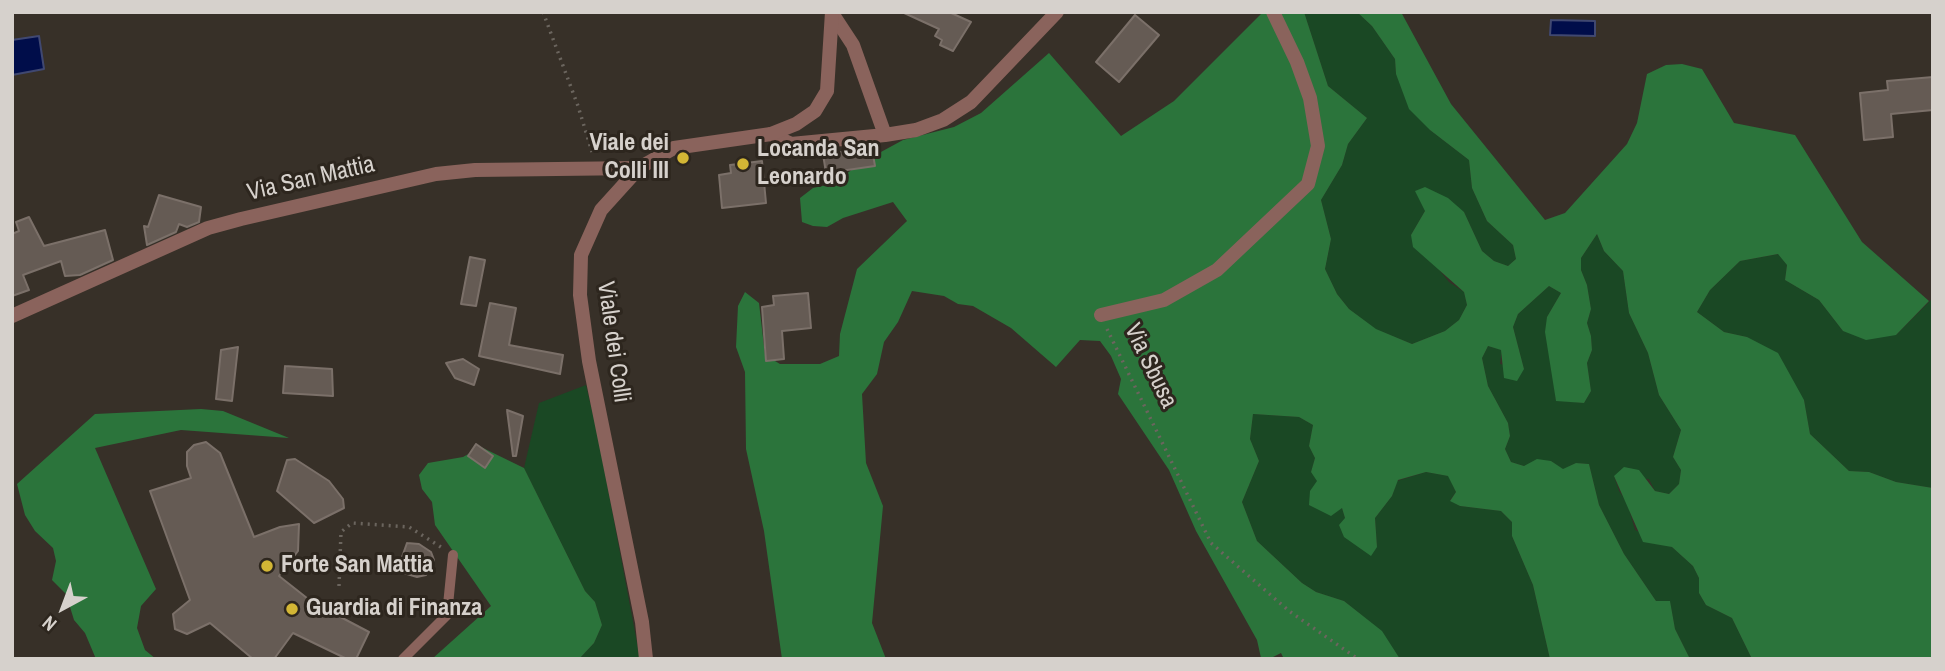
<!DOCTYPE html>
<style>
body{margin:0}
#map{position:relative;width:1945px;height:671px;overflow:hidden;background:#373028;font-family:"Archivo Narrow",sans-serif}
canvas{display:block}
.frame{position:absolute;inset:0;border:14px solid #d6d1cc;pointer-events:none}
.north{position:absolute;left:28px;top:573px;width:70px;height:70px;-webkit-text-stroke:5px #2d261e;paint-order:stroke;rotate:221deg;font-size:19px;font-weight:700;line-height:28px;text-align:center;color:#d6d1cc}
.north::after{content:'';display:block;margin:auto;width:24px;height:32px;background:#d6d1cc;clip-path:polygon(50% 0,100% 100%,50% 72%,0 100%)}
</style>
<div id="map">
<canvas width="1945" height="671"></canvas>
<div class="frame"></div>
<div class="north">N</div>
</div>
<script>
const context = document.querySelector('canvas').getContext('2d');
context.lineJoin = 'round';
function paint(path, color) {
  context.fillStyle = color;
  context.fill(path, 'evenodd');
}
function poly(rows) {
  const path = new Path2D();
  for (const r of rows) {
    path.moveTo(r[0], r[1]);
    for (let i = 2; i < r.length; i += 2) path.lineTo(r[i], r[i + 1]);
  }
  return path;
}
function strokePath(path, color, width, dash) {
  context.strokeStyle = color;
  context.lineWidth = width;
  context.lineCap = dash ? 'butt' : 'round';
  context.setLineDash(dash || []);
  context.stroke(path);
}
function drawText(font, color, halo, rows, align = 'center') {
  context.font = font + ' "Archivo Narrow",sans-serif';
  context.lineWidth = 6;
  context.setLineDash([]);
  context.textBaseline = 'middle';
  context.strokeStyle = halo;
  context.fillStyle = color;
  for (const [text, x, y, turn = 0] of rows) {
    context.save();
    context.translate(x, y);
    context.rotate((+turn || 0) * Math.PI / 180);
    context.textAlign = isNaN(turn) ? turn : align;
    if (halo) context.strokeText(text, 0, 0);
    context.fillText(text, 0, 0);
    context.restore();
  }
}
paint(poly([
 [1304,12,1357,12,1372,26,1395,59,1396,74,1430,130,1469,160,1472,188,1487,221,1513,245,1516,259,1508,266,1494,261,1482,251,1464,212,1425,211,1411,235,1449,282,1464,292,1467,305,1459,320,1445,331,1412,344,1375,329,1349,309,1337,294,1325,269,1331,239,1321,200,1342,165,1348,144,1367,118,1328,86],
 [1597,234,1604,251,1623,271,1629,313,1648,353,1659,395,1681,430,1673,457,1681,470,1679,484,1669,494,1655,491,1649,479,1614,476,1619,491,1627,502,1635,530,1672,547,1693,566,1699,578,1699,593,1706,605,1732,618,1752,659,1690,659,1675,629,1670,602,1656,601,1624,554,1599,505,1589,464,1576,463,1563,470,1551,461,1524,466,1511,462,1505,449,1510,436,1508,423,1488,386,1482,358,1488,346,1502,350,1500,364,1524,369,1513,327,1518,314,1549,286,1561,293,1547,317,1556,400,1584,403,1591,391,1587,363,1592,350,1591,336,1587,323,1591,309,1587,285,1581,270,1581,258],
 [1779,254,1787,265,1785,280,1819,300,1843,331,1896,335,1933,298,1933,488,1896,482,1869,472,1849,471,1810,434,1804,400,1747,337,1724,332,1697,312,1710,290,1740,261],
 [586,385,598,436,640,659,579,659,594,643,602,625,595,602,585,591,524,468,539,403],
 [1253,414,1299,417,1313,425,1309,446,1315,458,1311,472,1342,508,1345,518,1377,547,1375,518,1392,496,1397,481,1426,472,1449,476,1456,492,1450,500,1460,506,1501,511,1512,522,1512,536,1533,585,1550,659,1400,659,1381,631,1344,601,1316,592,1302,583,1257,541,1242,502,1259,461,1250,439]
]), '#1a4824');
paint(poly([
 [1263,12,1304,12,1328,86,1367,118,1348,144,1342,165,1321,200,1331,239,1325,269,1337,294,1349,309,1376,329,1412,344,1445,331,1459,320,1467,305,1464,292,1413,247,1411,235,1425,211,1415,191,1425,187,1448,198,1464,212,1482,251,1494,261,1508,266,1516,259,1513,245,1487,221,1472,188,1469,160,1430,130,1409,109,1396,74,1395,59,1372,26,1357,12,1401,12,1451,104,1545,220,1565,213,1627,144,1637,123,1647,74,1666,65,1682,64,1702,69,1734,123,1795,135,1862,242,1929,301,1896,335,1866,340,1843,331,1819,300,1785,280,1787,265,1778,254,1740,261,1710,290,1697,312,1724,332,1747,337,1778,353,1804,400,1810,434,1849,471,1869,472,1896,482,1933,488,1933,659,1752,659,1732,618,1706,605,1699,593,1699,578,1693,566,1672,547,1643,542,1614,476,1624,467,1639,470,1655,491,1669,494,1679,484,1681,470,1673,457,1681,430,1659,395,1648,353,1629,313,1623,271,1604,251,1597,234,1581,258,1581,270,1587,285,1591,309,1587,323,1591,336,1592,350,1587,363,1591,391,1584,403,1556,401,1545,332,1547,317,1561,293,1549,286,1518,314,1513,327,1524,369,1517,381,1504,378,1501,350,1488,346,1482,358,1488,386,1508,423,1510,436,1505,449,1511,462,1524,466,1537,459,1551,461,1563,469,1576,463,1589,464,1599,505,1624,554,1656,601,1670,601,1675,629,1690,659,1550,659,1533,585,1512,536,1512,522,1501,511,1460,506,1450,501,1456,492,1448,476,1426,472,1398,480,1392,496,1375,518,1377,547,1371,556,1344,537,1339,525,1345,518,1342,508,1331,516,1309,505,1310,491,1317,481,1311,472,1315,458,1309,446,1313,425,1299,417,1253,414,1250,439,1259,461,1242,502,1257,541,1302,583,1316,592,1344,601,1382,631,1400,659,1284,659,1281,653,1271,658,1261,658,1257,640,1196,531,1169,470,1118,394,1121,379,1111,356,1100,341,1080,340,1056,367,1011,328,973,306,958,304,944,296,912,291,898,322,884,342,877,374,862,394,866,463,883,506,872,623,886,659,782,659,764,531,746,449,745,372,736,347,738,306,745,292,759,303,765,355,780,364,820,364,839,356,840,334,857,269,907,221,893,202,843,218,827,227,813,226,802,222,800,198,813,188,836,183,857,165,903,140,954,127,981,113,1049,53,1121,136,1174,101],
 [201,409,223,411,289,438,181,430,95,448,156,589,141,606,137,628,145,650,156,659,96,659,85,633,74,620,66,594,52,580,56,561,53,548,35,531,25,515,17,484,95,414],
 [481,447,524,468,585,591,595,602,602,625,594,643,579,659,432,659,491,606,435,525,432,502,422,489,419,475,428,463,463,457]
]), '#2b743b');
const water = poly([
 [1551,20,1595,21,1595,36,1550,35,1551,20],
 [39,36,44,69,12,75,12,40,39,36]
]);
paint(water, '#000d4a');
strokePath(water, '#404871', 2);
const building = poly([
 [902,12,949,12,971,22,953,51,940,45,942,40,935,36,939,29,902,12],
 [1135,15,1159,35,1119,82,1096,62,1135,15],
 [1933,77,1933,110,1891,114,1893,137,1864,140,1860,93,1888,90,1887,81,1933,77],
 [872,149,875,166,826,173,823,154,872,149],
 [762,161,766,203,722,208,719,175,731,173,730,165,762,161],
 [159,195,201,207,199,222,187,227,179,224,176,232,147,245,144,226,148,227,159,195],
 [29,217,44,246,105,230,113,260,80,275,65,276,61,261,23,275,29,290,12,296,12,234,19,231,16,222,29,217],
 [470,257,485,260,476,306,461,304,470,257],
 [808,293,811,328,782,331,784,359,766,361,762,307,774,305,773,296,808,293],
 [490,303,516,308,509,345,563,355,560,374,479,356,490,303],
 [238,347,232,401,216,399,221,350,238,347],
 [463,359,479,369,474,385,455,378,446,363,463,359],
 [285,366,332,369,333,396,283,393,285,366],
 [507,410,523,416,516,456,513,456,507,410],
 [206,442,220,453,254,537,280,527,299,524,298,551,279,576,312,602,369,632,356,659,347,659,293,633,274,659,253,659,210,623,187,634,175,629,173,614,190,600,150,491,191,478,187,466,187,452,194,445,206,442],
 [476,444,493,456,485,468,468,456,476,444],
 [295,459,329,481,343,499,344,508,314,523,277,491,287,460,295,459],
 [407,543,419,544,431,552,434,560,426,575,417,577,397,571,407,543]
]);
paint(building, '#655b54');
strokePath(building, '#7b7069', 2);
strokePath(poly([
 [543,12,578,106,592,152],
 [1107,329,1211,543,1289,611,1358,659],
 [339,586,341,532,352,523,409,527,444,549]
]), '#6b655e', 3.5, [2, 5]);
strokePath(poly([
 [403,659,447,615,453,555]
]), '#8a635c', 10);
strokePath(poly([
 [832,13,853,45,885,135],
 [771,134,791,144,885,135,916,130,943,120,971,102,1057,12],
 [1101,315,1164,300,1217,270,1308,184,1318,146,1310,98,1297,62,1273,12],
 [12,316,208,228,241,219,436,174,475,170,639,168]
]), '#8a635c', 14);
strokePath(poly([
 [646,659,642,622,589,361,580,295,581,255,601,210,639,168,674,148,771,134,796,124,815,111,827,91,832,12]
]), '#8a635c', 14);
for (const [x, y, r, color] of [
 [683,158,7,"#d3b635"],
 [743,164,7,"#d3b635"],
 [267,566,7,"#d3b635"],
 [292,609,7,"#d3b635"]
]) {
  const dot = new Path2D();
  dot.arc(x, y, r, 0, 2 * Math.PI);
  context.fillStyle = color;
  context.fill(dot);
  strokePath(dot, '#2d261e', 2.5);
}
drawText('bold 24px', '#d6d1cc', '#2d261e', [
 ["Viale dei",669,144,"right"],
 ["Colli III",669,172,"right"],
 ["Locanda San",757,150],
 ["Leonardo",757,178],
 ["Forte San Mattia",281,566],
 ["Guardia di Finanza",306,609]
], 'left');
drawText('24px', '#d6d1cc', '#2d261e', [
 ["Via San Mattia",311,179,-13],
 ["Viale dei Colli",613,342,82],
 ["Via Sbusa",1150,366,64]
]);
</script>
